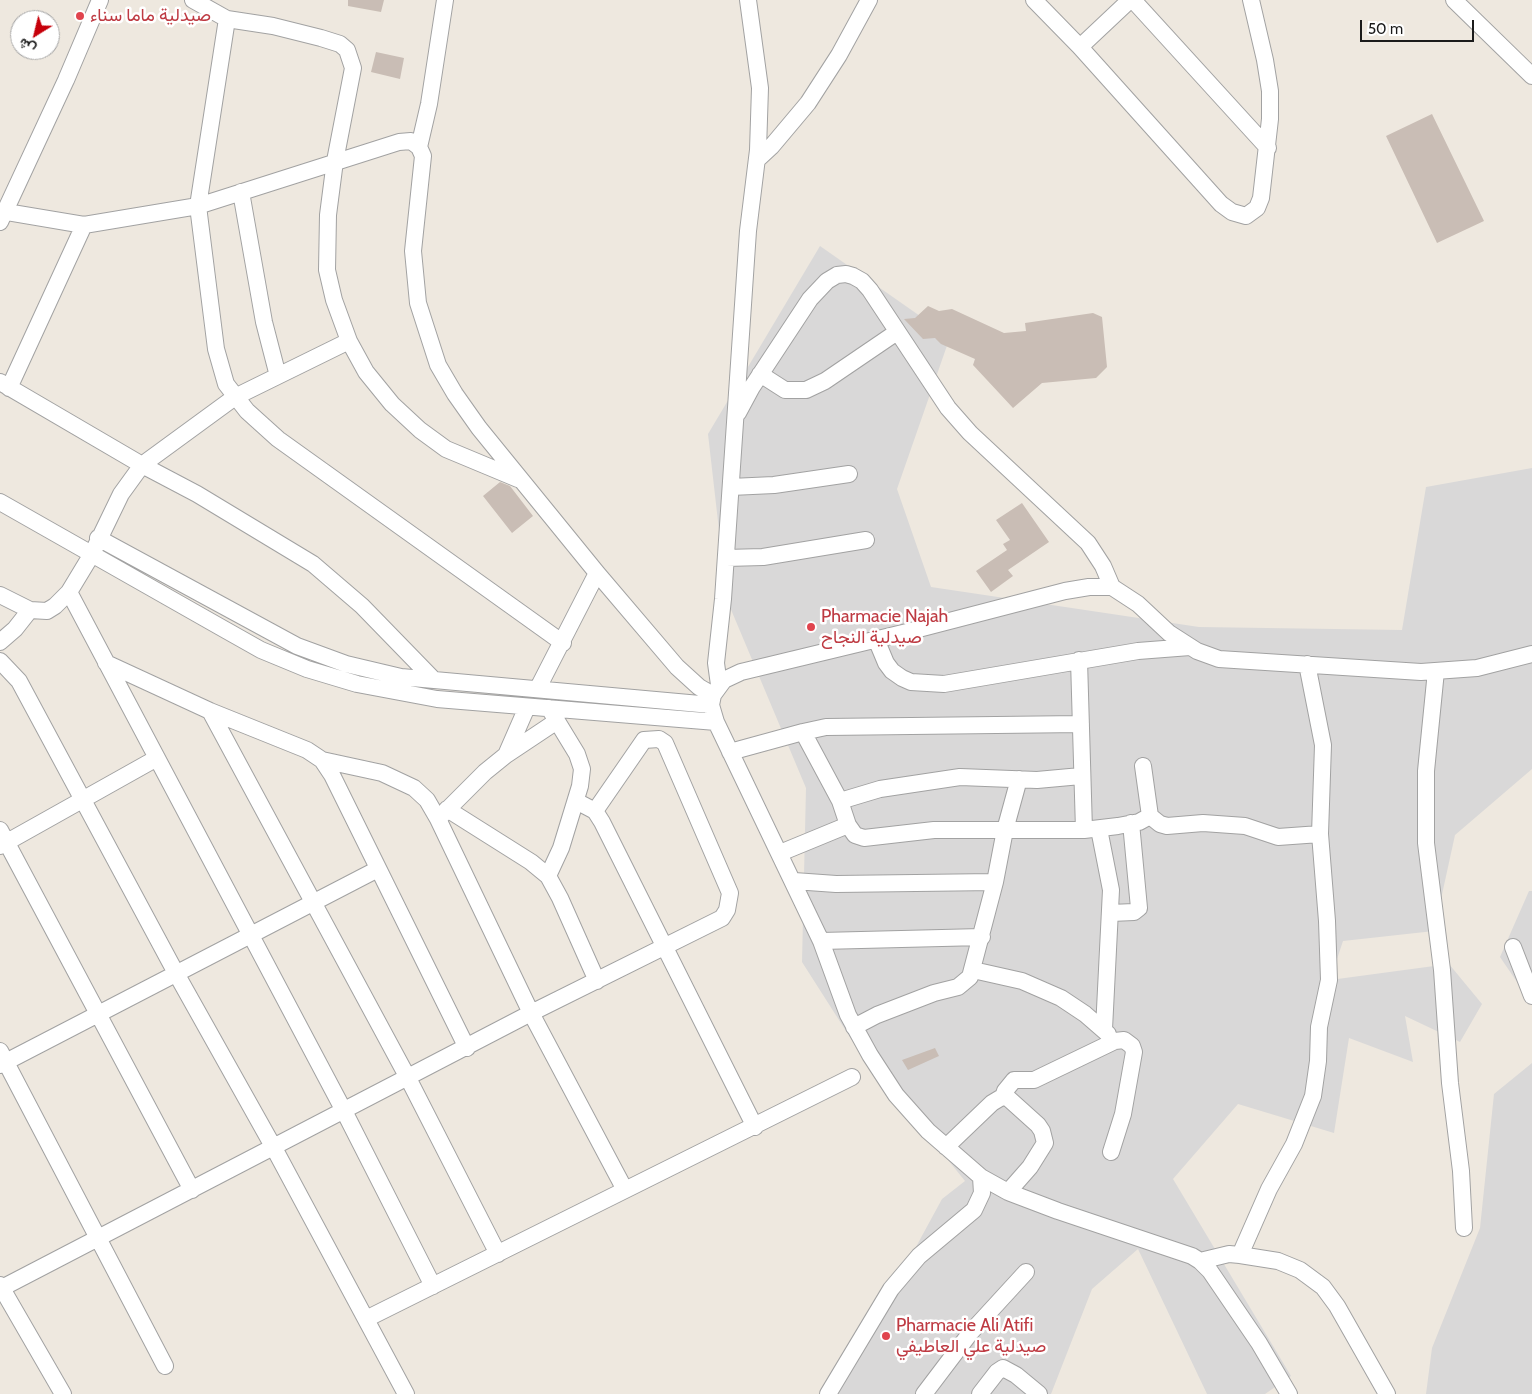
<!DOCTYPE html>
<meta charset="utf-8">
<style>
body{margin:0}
#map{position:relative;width:1532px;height:1394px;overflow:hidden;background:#eee8df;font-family:Cabin,Vazirmatn,sans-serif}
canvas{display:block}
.north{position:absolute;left:10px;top:10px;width:50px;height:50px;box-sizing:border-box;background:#fff;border:1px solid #a4a4a4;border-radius:50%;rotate:216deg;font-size:14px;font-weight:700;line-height:20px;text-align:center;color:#1b1b1b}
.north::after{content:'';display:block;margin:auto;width:18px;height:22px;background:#c6000a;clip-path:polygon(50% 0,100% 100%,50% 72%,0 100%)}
.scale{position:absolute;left:1360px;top:20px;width:114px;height:22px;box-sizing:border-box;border:2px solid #1b1b1b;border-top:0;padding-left:6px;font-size:15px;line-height:18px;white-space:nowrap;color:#1b1b1b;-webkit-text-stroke:4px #fff;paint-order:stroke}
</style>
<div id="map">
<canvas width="1532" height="1394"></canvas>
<div class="north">ش</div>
<div class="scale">50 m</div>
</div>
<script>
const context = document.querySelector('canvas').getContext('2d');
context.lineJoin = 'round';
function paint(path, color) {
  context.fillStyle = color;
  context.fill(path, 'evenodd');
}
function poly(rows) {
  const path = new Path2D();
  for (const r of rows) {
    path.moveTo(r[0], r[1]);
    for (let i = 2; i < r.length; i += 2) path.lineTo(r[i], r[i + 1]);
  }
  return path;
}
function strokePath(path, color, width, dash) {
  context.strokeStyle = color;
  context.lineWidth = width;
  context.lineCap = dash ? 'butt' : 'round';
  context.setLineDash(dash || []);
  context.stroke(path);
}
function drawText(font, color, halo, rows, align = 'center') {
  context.font = font + ' Cabin,Vazirmatn,sans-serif';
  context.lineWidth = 5;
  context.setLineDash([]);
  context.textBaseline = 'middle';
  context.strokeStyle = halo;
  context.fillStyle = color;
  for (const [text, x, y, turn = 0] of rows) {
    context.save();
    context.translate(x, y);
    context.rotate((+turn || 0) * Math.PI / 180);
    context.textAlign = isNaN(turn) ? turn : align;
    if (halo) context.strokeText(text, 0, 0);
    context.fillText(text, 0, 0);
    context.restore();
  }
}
paint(poly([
 [820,246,950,337,897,489,931,587,1199,627,1402,630,1426,487,1532,468,1532,769,1455,835,1434,931,1343,941,1330,980,1449,964,1482,1004,1460,1042,1405,1016,1413,1062,1349,1038,1334,1133,1238,1104,1173,1179,1291,1376,1265,1394,1207,1394,1138,1249,1092,1289,1051,1394,836,1394,942,1199,965,1181,853,1042,802,962,806,788,727,600,708,434],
 [1529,891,1532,891,1532,1004,1500,957],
 [1532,1063,1532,1394,1426,1394,1432,1348,1480,1228,1494,1094]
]), '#d9d8d8');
paint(poly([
 [348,0,384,0,381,12,348,6],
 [376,52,404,58,400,79,371,72],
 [1432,114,1484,221,1437,243,1386,136],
 [928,306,939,311,952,309,1004,333,1026,331,1025,323,1093,313,1102,317,1107,367,1096,378,1042,383,1013,408,973,365,975,359,941,344,935,338,923,339,904,319,915,318],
 [500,482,510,486,533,516,512,533,483,496],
 [1022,503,1049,542,1008,570,1013,576,991,592,976,571,1007,550,1003,544,1010,540,996,520],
 [935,1048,939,1056,908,1070,902,1060]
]), '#c9bdb5');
const minor = poly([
 [193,0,227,19,198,206,216,349,226,384,247,411,278,439,563,643],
 [1034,0,1080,47,1221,204,1232,212,1246,216,1257,208,1261,198,1270,119,1270,91,1265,60,1251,0],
 [1133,0,1268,148],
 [1454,0,1532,76],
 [227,19,273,26,321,38,340,44,347,50,353,68,335,161,328,215,327,270,334,300,349,341,366,372,392,404,420,430,446,449,518,479],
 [1080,47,1130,0],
 [419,147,429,104,445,0],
 [757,160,771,147,808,103,839,55,869,0],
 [241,192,264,322,278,376],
 [0,211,84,225,198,206,399,142,411,141,419,147,423,156,413,251,418,303,438,365,455,394,479,428,597,573,677,667,699,687,713,695],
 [0,222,66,80,100,0],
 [760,374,785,390,806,390,825,381,897,332],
 [0,382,142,465,197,494,313,564,362,606,434,680],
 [9,388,84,225],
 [738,413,752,387,810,299,827,281,837,275,846,274,853,276,862,281,870,290,948,408,970,433,1088,543,1103,566,1112,587],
 [731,487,774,485,849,474],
 [0,502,222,628,261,650,307,669,357,684,437,699,716,722],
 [98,538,297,646,346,664,401,677,711,705],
 [726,558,763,557,866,540],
 [69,592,344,1111,433,1286],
 [0,595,30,610,47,611,55,606,69,592,92,554,121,494,142,465,235,397,349,341],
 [876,639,886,663,892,671,902,678,911,682,944,684,1138,651,1190,647],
 [0,642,15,629,30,610],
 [1079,660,1084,830],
 [0,661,19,681,177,975,274,1148,406,1394],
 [106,663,210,711,307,750,322,760,332,775,467,1048],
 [1436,671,1426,771,1426,843,1442,970,1450,1083,1461,1171,1464,1228],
 [719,685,716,663,723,599,748,231,758,150,760,88,748,0],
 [538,688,597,573],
 [210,711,408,1078,498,1254],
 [803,732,826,727,1081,724],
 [730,752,803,732,840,801,848,825,780,853],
 [506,755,527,707],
 [322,760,382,773,414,788,427,800,438,819,531,1013,625,1190],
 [576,801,595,811,602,822,755,1127],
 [840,801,880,789,960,777,1037,780,1081,776],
 [447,809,531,862,548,876,560,898,597,981],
 [1150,816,1160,824,1167,826,1203,823,1245,826,1278,837,1320,834],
 [440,817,485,772,506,755,557,721],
 [848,825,855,835,864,838,934,830,1084,830,1118,826,1139,822,1150,816,1143,766],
 [1099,829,1111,890,1104,1029],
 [0,830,192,1190],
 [0,846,157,758],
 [548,876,561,848,580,786,582,769,577,754,549,708],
 [794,881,836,884,995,882],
 [1111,913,1134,912,1139,908,1131,823],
 [821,941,982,937],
 [1513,947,1532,996],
 [973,970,1022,981,1061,998,1085,1014,1108,1034],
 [854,1027,877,1015,934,993,958,987,970,977,995,882,1005,830,1019,779],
 [0,1051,165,1366],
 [0,1065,378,869],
 [1003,1097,1005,1091,1014,1080,1034,1080,1115,1041,1124,1040,1132,1046,1134,1052,1123,1114,1111,1152],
 [946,1147,992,1103,1002,1097,1008,1098,1038,1125,1042,1131,1045,1143,1030,1167,1008,1192],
 [1240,1255,1269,1189,1294,1144,1313,1096,1318,1061,1319,1027,1329,980,1327,921,1320,834,1323,745,1307,664],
 [1200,1261,1229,1254,1240,1255,1278,1261,1300,1270,1323,1287,1337,1306,1387,1394],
 [0,1285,63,1394],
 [0,1289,531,1013,722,918,727,910,730,893,665,743,659,739,644,740,595,811],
 [366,1319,852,1077],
 [828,1394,891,1289,919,1256,974,1210,982,1193,981,1177],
 [924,1394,971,1332,1026,1272],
 [980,1394,997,1372,1003,1368,1016,1375,1039,1394],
 [1289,1394,1259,1343,1210,1271,1200,1261,1192,1256,1058,1211,1008,1192,981,1177,928,1131,896,1095,870,1055,848,1015,821,941,716,722,711,705,713,695,724,680,741,672,907,632,1065,591,1089,587,1112,587,1138,604,1169,633,1197,651,1219,659,1421,672,1477,668,1532,654]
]);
strokePath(minor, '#a2a2a2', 18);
strokePath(minor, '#fff', 16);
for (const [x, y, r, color] of [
 [80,16,5,"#e0444e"],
 [811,627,5,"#e0444e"],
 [886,1336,5,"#e0444e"]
]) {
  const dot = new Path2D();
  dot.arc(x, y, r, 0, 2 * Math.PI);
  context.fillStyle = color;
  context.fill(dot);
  strokePath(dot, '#fff', 2);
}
drawText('18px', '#be3a42', '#fff', [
 ["صيدلية ماما سناء",90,16],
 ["Pharmacie Najah",821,617],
 ["صيدلية النجاح",821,638],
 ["Pharmacie Ali Atifi",896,1326],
 ["صيدلية علي العاطيفي",896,1347]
], 'left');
</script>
